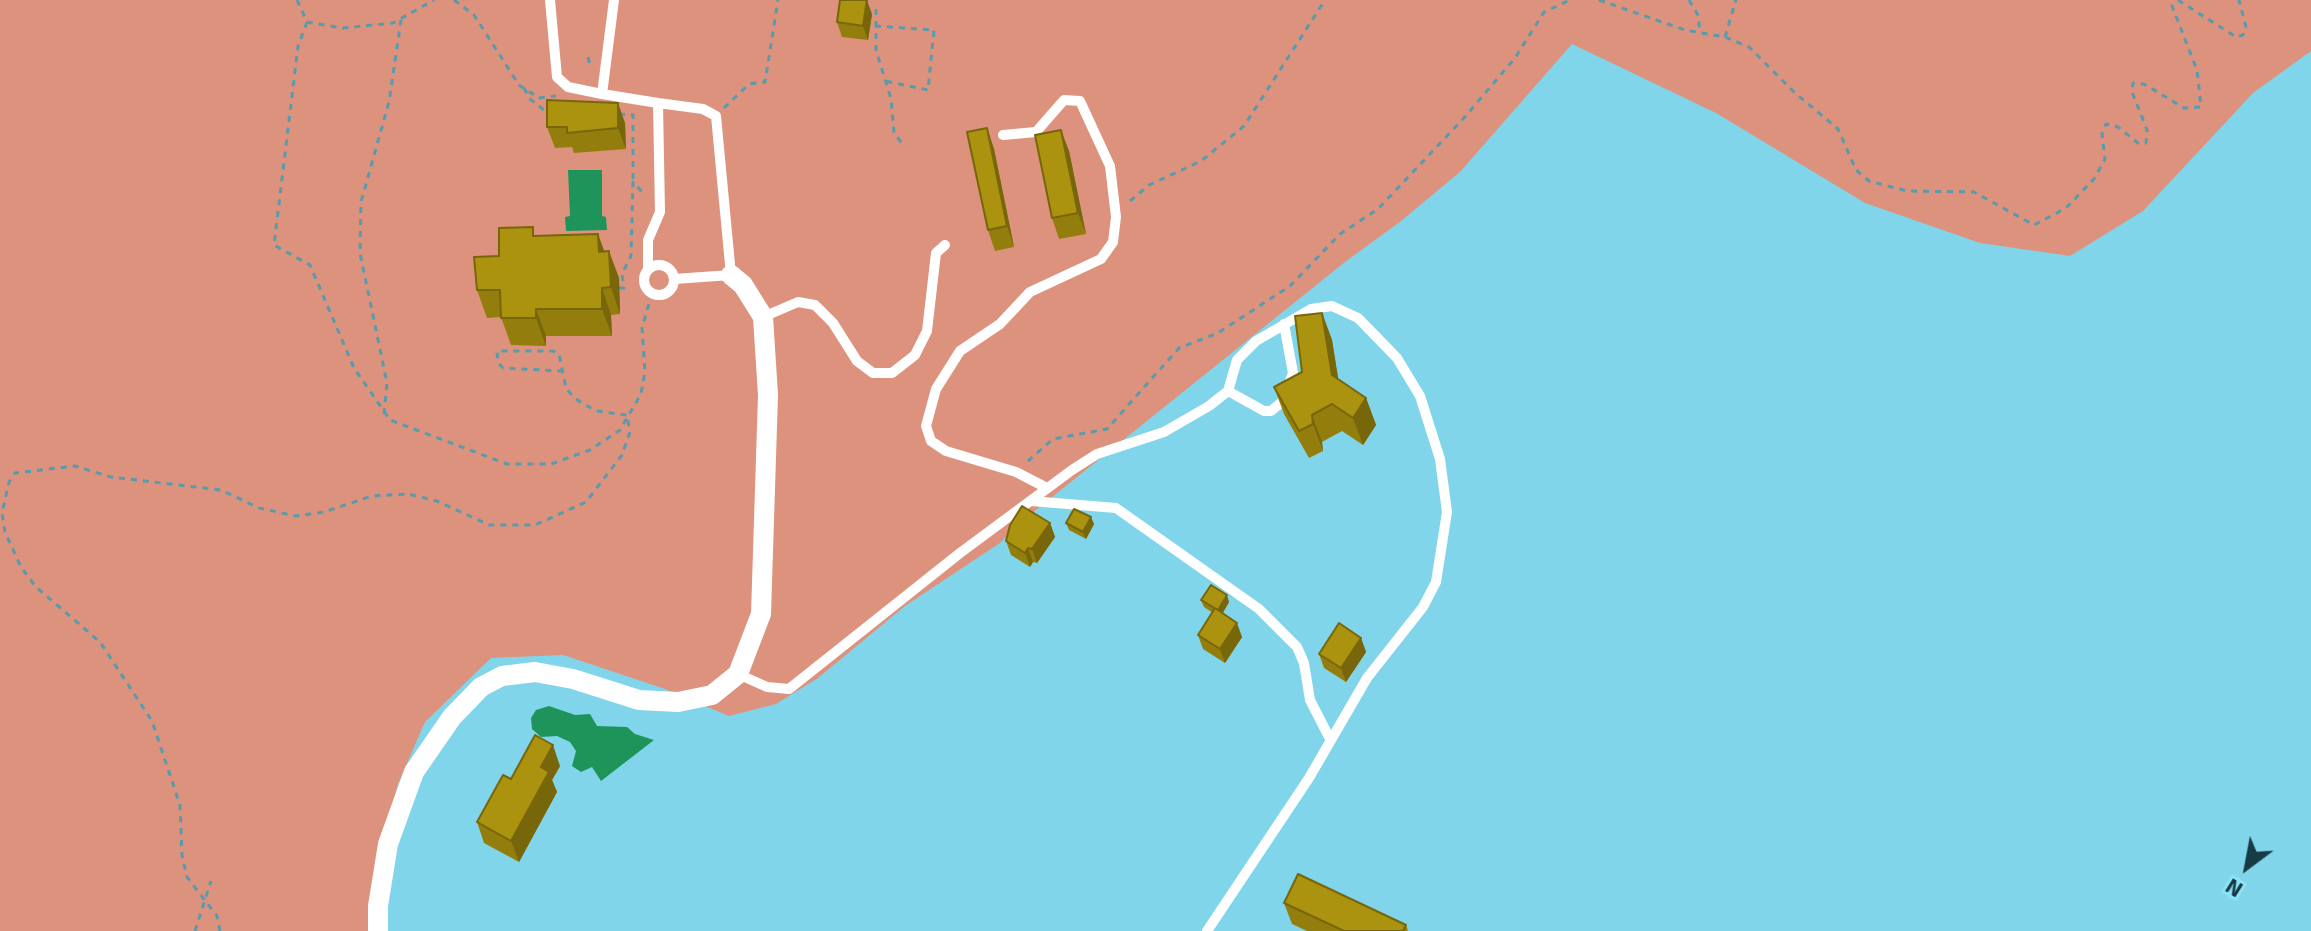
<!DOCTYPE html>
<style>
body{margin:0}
#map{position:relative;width:2311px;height:931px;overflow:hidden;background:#81d5eb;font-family:Signika,sans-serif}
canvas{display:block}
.north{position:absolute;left:2207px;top:827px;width:80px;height:80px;-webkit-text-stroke:6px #8ee2f8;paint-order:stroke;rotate:212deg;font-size:22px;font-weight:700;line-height:32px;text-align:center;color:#173b44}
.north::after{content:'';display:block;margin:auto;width:28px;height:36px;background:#173b44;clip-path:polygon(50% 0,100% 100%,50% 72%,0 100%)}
</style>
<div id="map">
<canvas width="2311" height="931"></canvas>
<div class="north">N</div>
</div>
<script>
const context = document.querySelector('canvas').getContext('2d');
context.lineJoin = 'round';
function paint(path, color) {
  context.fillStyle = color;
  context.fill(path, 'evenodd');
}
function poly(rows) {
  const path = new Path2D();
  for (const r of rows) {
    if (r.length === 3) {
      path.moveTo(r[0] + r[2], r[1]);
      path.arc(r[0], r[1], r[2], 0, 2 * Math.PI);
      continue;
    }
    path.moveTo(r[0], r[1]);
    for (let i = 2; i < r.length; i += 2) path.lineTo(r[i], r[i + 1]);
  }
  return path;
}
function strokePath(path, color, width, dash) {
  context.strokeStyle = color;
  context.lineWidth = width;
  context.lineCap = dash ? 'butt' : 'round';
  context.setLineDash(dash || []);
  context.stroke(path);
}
paint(poly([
 [0,0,2311,0,2311,51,2253,93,2143,211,2070,256,1980,243,1865,203,1716,113,1572,44,1460,172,1401,221,1345,262,1016,526,1000,543,905,606,818,678,776,704,729,716,665,689,563,655,491,658,425,722,398,784,375,869,370,931,0,931]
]), '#dd927d');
paint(poly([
 [568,170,602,170,602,216,606,217,607,230,566,231,565,217,570,216],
 [549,706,575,715,590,714,597,726,627,727,635,734,654,740,601,781,592,767,581,772,572,766,576,751,570,742,557,736,541,737,532,729,531,718,536,710]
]), '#1e945b');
strokePath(poly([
 [297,0,307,22,343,28,393,23,434,0],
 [454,0,474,15,519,85,539,98,556,96],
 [1599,0,1685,30,1725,37,1749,47,1794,92,1838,129,1856,170,1869,181,1907,191,1974,192,2034,225,2066,208,2094,179,2105,159,2102,134,2106,124,2118,127,2139,144,2146,143,2147,130,2132,92,2133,83,2144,84,2184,108,2201,107,2197,70,2172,6,2174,0],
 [1689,0,1698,15,1700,32],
 [2178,0,2236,37,2243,35,2246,27,2239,0],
 [876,9,876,50,891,99,894,133,904,146],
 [307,22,298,46,274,245,310,265,354,368,390,420,507,464,551,464,590,450,620,430,641,394,645,372,642,328,652,293],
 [875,26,934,30,928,90,885,81],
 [1725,37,1736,0],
 [588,57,590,65],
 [524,88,530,99,548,113],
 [724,108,749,84,765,82,778,0],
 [619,114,633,115,633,182],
 [1130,201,1149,185,1201,161,1244,126,1325,0],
 [619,288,624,288,622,274,631,256,633,182,644,194],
 [384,414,387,383,360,253,361,202,389,102,401,20],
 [1028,461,1053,439,1107,429,1179,348,1218,333,1290,286,1340,234,1378,209,1463,119,1515,58,1544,12,1570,0],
 [195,931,211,881],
 [220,931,217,916,187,877,182,855,180,805,152,721,100,642,36,587,21,567,5,532,2,513,9,482,15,473,75,466,111,477,221,490,259,508,296,516,324,512,372,496,408,494,437,501,489,525,535,525,586,502,622,455,630,432,627,415,596,411,574,398,566,388,559,354,553,351,497,351,498,363,503,368,562,371]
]), '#599bac', 3, [6, 6]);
strokePath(poly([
 [550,0,557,77,568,87,602,94],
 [614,0,602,94,658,103],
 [1003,135,1036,132,1064,100,1080,101,1110,166,1116,217,1113,242,1101,259,1030,292,1000,324,960,351,936,389,926,426,931,441,946,451,1016,472,1047,488],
 [659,280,15],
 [648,270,648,240,660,212,658,103,703,109,716,116,731,275,674,279],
 [763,317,798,302,815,305,833,323,857,361,873,373,892,373,915,355,927,331,936,253,945,245],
 [1228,391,1264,411,1271,411,1283,401,1293,373,1284,324],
 [1031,501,1116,508,1259,609,1297,647,1304,663,1310,700,1330,739],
 [738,674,767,687,789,689,960,553,1072,470,1097,454,1164,432,1209,406,1228,391,1237,360,1256,341,1311,309,1332,306,1358,318,1397,358,1420,396,1440,459,1447,512,1436,582,1423,607,1367,678,1309,778,1207,931]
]), '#fff', 10);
strokePath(poly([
 [378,931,378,906,388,844,414,772,452,717,481,687,502,676,535,672,573,679,639,700,678,702,712,695,738,674,761,614,768,395,763,317,743,285,731,275]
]), '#fff', 20);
paint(poly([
 [872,14,868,40,842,37,837,22],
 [625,123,626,149,574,153,572,147,555,148,547,127],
 [987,128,994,149,1014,247,995,251,988,230],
 [1069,151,1086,234,1059,239,1052,218],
 [536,236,605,251,619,278,620,314,611,315,612,336,546,336,546,346,511,345,501,317,487,318,477,290],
 [1322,313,1332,340,1338,379,1366,398,1376,425,1363,445,1342,431,1322,442,1323,451,1309,458,1284,414,1274,387,1302,372],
 [1050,523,1055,537,1037,563,1033,562,1030,567,1011,555,1006,541],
 [1066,523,1094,524,1086,539,1069,530],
 [1201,600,1229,602,1223,613,1242,637,1225,663,1203,649,1198,635,1213,613,1204,607],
 [1361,638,1366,652,1346,682,1324,668,1319,654],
 [560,766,552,780,557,792,519,862,484,843,477,822,511,779],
 [1284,903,1406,925,1408,931,1307,931,1292,924]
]), '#937e0d');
paint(poly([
 [867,0,872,14,868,40,863,26],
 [618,103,625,123,626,149,618,128],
 [987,128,994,149,1014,247,1007,226],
 [1061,130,1069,151,1086,234,1078,213],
 [598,234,608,261,599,252],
 [609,251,619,278,620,314,611,287],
 [602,288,611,315,612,336,602,309],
 [536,309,546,336,546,346,536,318],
 [1322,313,1332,340,1342,402,1332,375],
 [1366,398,1376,425,1363,445,1353,418],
 [1312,415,1322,442,1323,451,1313,424],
 [1091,517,1094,524,1086,539,1083,532],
 [1050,523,1055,537,1037,563,1032,549],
 [1028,548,1033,562,1030,567,1025,553],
 [1227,595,1229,602,1220,617,1217,610],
 [1237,623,1242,637,1225,663,1220,649],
 [1361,638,1366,652,1346,682,1341,668],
 [553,745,560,766,552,780,557,792,519,862,511,841,541,767]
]), '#78660a');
const building = poly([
 [840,0,867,0,863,26,837,22,840,0],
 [547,100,618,103,618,128,567,133,567,127,547,127,547,100],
 [987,128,1007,226,988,230,967,132,987,128],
 [1061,130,1078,213,1052,218,1035,135,1061,130],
 [533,227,533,236,598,234,599,252,609,251,611,287,602,288,602,309,536,309,536,318,501,318,500,290,477,290,474,257,499,256,499,228,533,227],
 [1322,313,1332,375,1366,398,1353,418,1332,404,1312,415,1313,424,1299,431,1274,387,1302,372,1295,316,1322,313],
 [1022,506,1050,523,1032,549,1028,548,1025,553,1006,541,1010,525,1022,506],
 [1074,509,1091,517,1083,532,1066,523,1074,509],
 [1211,585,1227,595,1218,610,1201,600,1211,585],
 [1215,608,1237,623,1220,649,1198,635,1215,608],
 [1339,623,1361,638,1341,668,1319,654,1339,623],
 [535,735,553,745,541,767,549,772,511,841,477,822,503,775,511,779,535,735],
 [1298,874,1406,925,1403,931,1344,931,1284,903,1298,874]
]);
paint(building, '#ab920f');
strokePath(building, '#78660a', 2);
</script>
